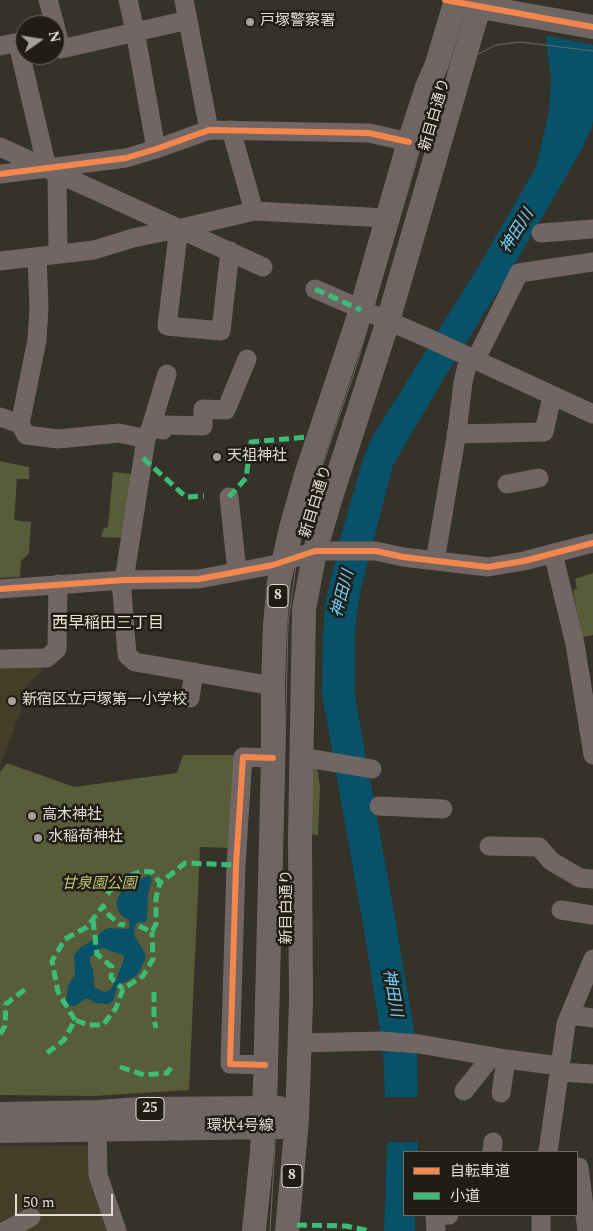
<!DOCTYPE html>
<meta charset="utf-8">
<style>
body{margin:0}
#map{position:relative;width:593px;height:1231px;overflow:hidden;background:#353229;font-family:Spectral,"Noto Sans JP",serif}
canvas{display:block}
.legend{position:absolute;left:403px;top:1151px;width:175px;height:65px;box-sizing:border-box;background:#1f1d15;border:1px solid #6c6a61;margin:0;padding:6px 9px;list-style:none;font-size:15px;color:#e0ddd3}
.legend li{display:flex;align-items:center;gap:10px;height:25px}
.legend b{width:25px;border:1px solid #6c6a61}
.north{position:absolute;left:15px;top:15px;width:50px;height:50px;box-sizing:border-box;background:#1f1d15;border:1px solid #6c6a61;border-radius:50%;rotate:77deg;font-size:14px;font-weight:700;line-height:20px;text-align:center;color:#e0ddd3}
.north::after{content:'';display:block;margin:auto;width:18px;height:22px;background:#a4a198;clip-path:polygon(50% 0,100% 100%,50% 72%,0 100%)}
.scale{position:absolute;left:15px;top:1194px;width:98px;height:22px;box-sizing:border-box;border:2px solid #e0ddd3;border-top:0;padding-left:6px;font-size:15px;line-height:18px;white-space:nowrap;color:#e0ddd3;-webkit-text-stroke:4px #1f1d15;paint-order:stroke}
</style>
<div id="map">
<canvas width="593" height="1231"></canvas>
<ul class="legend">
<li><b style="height:6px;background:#f5874c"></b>自転車道</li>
<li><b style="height:6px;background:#3abd76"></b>小道</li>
</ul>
<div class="north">N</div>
<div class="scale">50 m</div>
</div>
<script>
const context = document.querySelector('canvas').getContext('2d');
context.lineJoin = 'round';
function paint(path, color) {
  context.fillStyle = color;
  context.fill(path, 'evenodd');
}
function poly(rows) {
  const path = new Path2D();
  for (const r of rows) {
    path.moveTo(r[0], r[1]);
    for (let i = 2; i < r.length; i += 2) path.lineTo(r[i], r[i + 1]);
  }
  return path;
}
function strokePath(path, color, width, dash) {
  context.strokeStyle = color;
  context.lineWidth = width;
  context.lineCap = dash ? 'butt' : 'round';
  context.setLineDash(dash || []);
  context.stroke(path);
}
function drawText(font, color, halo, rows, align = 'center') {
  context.font = font + ' Spectral,"Noto Sans JP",serif';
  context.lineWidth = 5;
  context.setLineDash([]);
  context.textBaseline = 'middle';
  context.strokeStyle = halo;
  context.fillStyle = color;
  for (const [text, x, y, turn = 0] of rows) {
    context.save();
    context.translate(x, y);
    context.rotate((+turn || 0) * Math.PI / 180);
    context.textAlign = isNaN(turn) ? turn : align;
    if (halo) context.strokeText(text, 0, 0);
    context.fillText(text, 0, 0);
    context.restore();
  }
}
paint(poly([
 [40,665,43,670,27,685,19,716,0,766,0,666],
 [89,1145,111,1231,0,1231,0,1146]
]), '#443d27');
paint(poly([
 [0,461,29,467,29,479,17,479,14,520,31,522,29,553,21,561,20,577,0,578],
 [113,472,133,474,122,538,101,537,104,528,108,527],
 [593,573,593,635,582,637,573,590,577,589,575,579],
 [183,755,239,755,234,848,200,847,189,1090,92,1096,0,1095,0,772,7,763,74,787,177,773],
 [317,766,320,787,318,835,306,834,308,777,313,767]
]), '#585c39');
paint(poly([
 [593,0,593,121,591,129,581,151,507,277,446,375,393,465,360,593,355,630,355,697,390,889,417,1048,418,1152,404,1152,404,1215,415,1215,415,1231,384,1231,387,1148,383,1048,364,930,322,694,323,635,326,599,342,532,363,459,371,439,480,264,536,167,549,112,551,78,544,26],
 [149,875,152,880,148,894,147,919,145,922,136,923,134,931,135,937,145,953,145,960,139,972,136,976,121,984,117,987,113,1001,108,1004,94,1003,89,999,85,999,75,1006,70,1006,66,1002,67,993,68,986,75,974,74,955,81,947,96,938,102,931,109,928,128,929,130,924,128,919,122,916,118,910,116,902,123,888],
 [105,948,110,951,123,955,124,959,115,982,110,990,104,992,94,987,93,969,90,963,90,958,94,953,99,949]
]), '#075169');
paint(poly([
 [535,0,593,0,593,45,543,35],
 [385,1097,420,1097,421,1142,386,1142]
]), '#353229');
strokePath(poly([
 [48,0,55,25],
 [128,0,135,31,156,149],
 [184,0,209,130],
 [55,26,61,49,188,20],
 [0,46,14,43,18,44,47,168],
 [231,130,254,211],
 [0,147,263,267],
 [57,173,58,254],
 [0,174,126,158,156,149,209,130,369,133,409,142],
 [182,228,178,235,167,326,221,331,230,251],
 [541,233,593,229],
 [0,261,94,250,133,238,182,228,254,211,387,218],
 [315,289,430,339,593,414],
 [475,361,519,273,593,262],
 [0,417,20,424,37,340,39,307,37,257],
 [20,424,26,435,58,439,119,433,146,439],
 [151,427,163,430,166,425,203,426,203,409,226,410,247,359],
 [456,434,544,432,552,396],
 [507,484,539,478],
 [229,497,237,572],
 [553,553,575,644,593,755],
 [435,561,457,432,463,382,469,358],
 [121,580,127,655,135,662,273,686],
 [124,580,146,439,151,427,167,374],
 [0,589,124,580,199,579,273,565,315,551,376,551,403,557,488,567,524,561,593,543],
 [0,659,47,658,57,649,58,584],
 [190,698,194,672],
 [302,757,372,769],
 [379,806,443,809],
 [489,846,539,847,551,861,580,878,593,879],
 [561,910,593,915],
 [571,1015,593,1018],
 [300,1043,380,1041,419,1044,506,1059,560,1066],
 [265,1065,230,1064,236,865,243,757,273,758],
 [560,1072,593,1074],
 [464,1091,491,1057],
 [501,1093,506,1059],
 [97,1130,98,1175,117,1231],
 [492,1152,493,1142],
 [548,1152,566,1024,593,959],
 [579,1167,587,1231],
 [5,1231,31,1217],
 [436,1231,435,1216,449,1215],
 [541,1231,541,1215]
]), '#726665', 19);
strokePath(poly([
 [464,4,593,27],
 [0,1114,98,1112,140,1109,279,1108],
 [0,1131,279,1127],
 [254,1231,262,1152,265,1086,273,758,273,686,275,625,279,582,291,528,306,475,361,310,409,142,427,87,437,64,456,0],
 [287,1231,297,1120,301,1002,300,840,304,609,315,551,331,497,388,321,481,0]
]), '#6f6663', 24);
strokePath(poly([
 [270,1231,276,1127,288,624,297,558,307,511,356,367,434,102,439,90,451,74,464,61,496,45,520,42,593,51]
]), '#6f6764', 1);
strokePath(poly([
 [315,289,361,310],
 [143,458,186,497,204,496],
 [229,497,246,478,251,442,308,437],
 [107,894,122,879,141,871,152,872,160,883,185,863,236,865],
 [93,920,97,954,112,967,111,978,123,989],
 [139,926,152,932,156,924,156,898,160,883],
 [154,992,154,1020,156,1028],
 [75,1020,58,992,52,961,65,939,87,927,103,906,109,915,119,924,125,925],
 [0,1034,5,1026,6,1004,28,987],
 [47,1053,64,1040,75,1020,88,1025,103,1025,116,1008,123,989,143,976,153,959,152,932],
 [120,1067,144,1075,167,1073,172,1066],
 [297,1225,346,1226,371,1231]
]), '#3abd76', 5, [10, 5]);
strokePath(poly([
 [445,0,593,27],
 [0,174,126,158,156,149,209,130,369,133,409,142],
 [0,589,124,580,199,579,273,565,315,551,376,551,403,557,488,567,524,561,593,543],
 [265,1065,230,1064,236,865,243,757,273,758]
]), '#f5874c', 6);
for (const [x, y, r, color] of [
 [250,22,5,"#a4a198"],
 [217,457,5,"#a4a198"],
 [12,701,5,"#a4a198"],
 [32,816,5,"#a4a198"],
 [38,838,5,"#a4a198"]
]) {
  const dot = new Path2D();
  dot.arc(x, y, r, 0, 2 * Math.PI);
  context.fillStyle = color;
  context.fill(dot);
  strokePath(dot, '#1f1d15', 2);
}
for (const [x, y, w] of [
 [278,596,20],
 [150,1109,28],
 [292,1176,20]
]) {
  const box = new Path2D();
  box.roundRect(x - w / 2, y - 11.5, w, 23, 4);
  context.fillStyle = '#1f1d15';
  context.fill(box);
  strokePath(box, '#e0ddd3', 1);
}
drawText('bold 14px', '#e0ddd3', null, [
 ["8",278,596],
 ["25",150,1109],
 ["8",292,1176]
]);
drawText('15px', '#e0ddd3', '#1f1d15', [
 ["戸塚警察署",260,22],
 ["天祖神社",227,457],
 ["新宿区立戸塚第一小学校",22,701],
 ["高木神社",42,816],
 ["水稲荷神社",48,838]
], 'left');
drawText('15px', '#e0ddd3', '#1f1d15', [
 ["新目白通り",436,115,-74],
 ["新目白通り",317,502,-73],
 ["新目白通り",288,907,-90],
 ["環状4号線",240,1127]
]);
drawText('italic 15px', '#bcc670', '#1f1d15', [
 ["甘泉園公園",99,885]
]);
drawText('italic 16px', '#70d4fe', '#1f1d15', [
 ["神田川",518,232,-58],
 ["神田川",344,594,-75],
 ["神田川",391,993,80]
]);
drawText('16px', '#e9e3cd', '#1f1d15', [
 ["西早稲田三丁目",108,625]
]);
</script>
